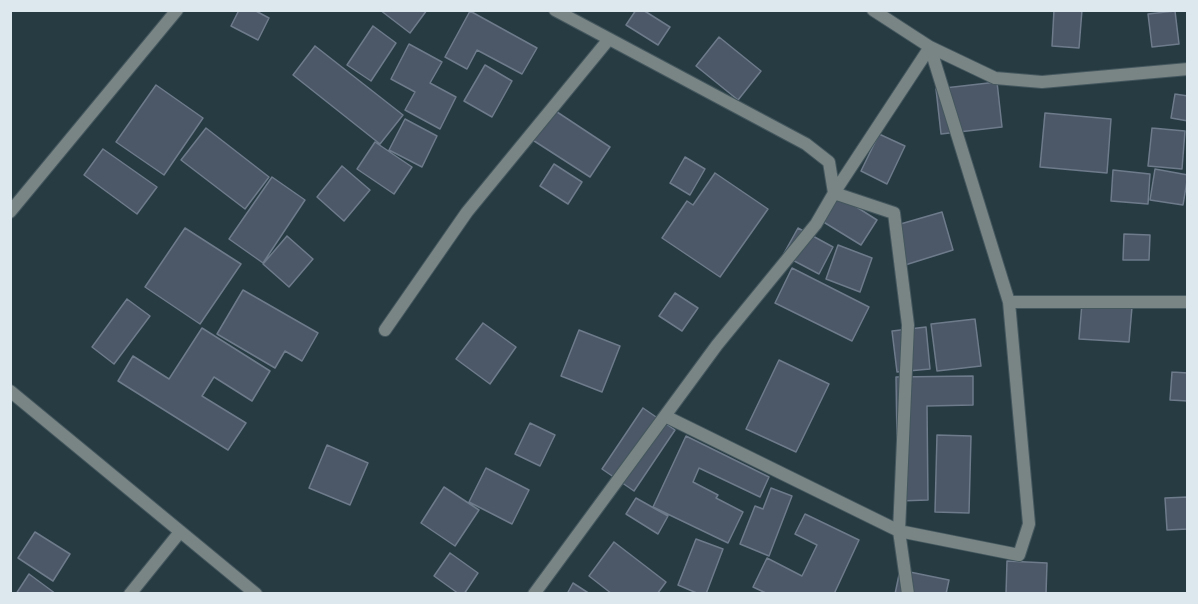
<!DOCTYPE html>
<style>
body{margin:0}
#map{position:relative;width:1198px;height:604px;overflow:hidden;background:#273b43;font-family:"Open Sans",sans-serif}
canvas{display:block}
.frame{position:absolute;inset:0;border:12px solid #dde8ee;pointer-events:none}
</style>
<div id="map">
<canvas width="1198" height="604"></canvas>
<div class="frame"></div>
</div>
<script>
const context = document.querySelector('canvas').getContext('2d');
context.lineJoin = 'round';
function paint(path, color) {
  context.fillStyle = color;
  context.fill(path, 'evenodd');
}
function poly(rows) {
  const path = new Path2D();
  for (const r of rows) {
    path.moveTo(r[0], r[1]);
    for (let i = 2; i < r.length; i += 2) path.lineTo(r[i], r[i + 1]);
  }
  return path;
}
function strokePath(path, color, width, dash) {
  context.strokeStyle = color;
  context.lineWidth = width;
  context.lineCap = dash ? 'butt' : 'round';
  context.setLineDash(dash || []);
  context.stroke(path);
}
const building = poly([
 [239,10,254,10,269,18,258,40,231,26,239,10],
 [380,10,427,10,410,33,380,10],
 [636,10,643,10,670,27,658,45,626,25,636,10],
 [1054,10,1082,10,1079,48,1052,46,1054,10],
 [470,11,537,48,522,74,477,50,467,69,445,57,470,11],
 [1175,11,1179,44,1152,47,1148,14,1175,11],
 [373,26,396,43,371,81,347,65,373,26],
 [719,37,761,71,738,100,696,66,719,37],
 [409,44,442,62,430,83,456,97,440,129,405,110,415,92,391,79,409,44],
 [315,46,403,115,380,144,293,75,315,46],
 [485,65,512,81,492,117,464,101,485,65],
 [997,82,1002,127,941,134,936,89,997,82],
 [156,85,203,118,164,175,116,142,156,85],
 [1175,94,1188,96,1188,121,1171,118,1175,94],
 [548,106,610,147,590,177,528,137,548,106],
 [1045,113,1111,119,1107,173,1040,167,1045,113],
 [405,119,437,136,422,167,389,150,405,119],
 [206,128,269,177,245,209,181,160,206,128],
 [1152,128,1185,131,1182,169,1148,166,1152,128],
 [879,134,905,146,887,184,861,171,879,134],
 [375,142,412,167,394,194,357,169,375,142],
 [103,149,157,187,137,214,84,175,103,149],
 [685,157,705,169,690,195,670,183,685,157],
 [554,164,582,182,568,204,540,186,554,164],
 [342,166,370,190,344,221,317,197,342,166],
 [1155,169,1188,175,1183,205,1150,200,1155,169],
 [1113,170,1150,174,1148,204,1111,201,1113,170],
 [715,173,768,209,720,277,662,238,687,201,693,205,715,173],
 [272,177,305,200,263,263,229,239,272,177],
 [833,192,877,220,861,245,817,218,833,192],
 [942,212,953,250,902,266,890,227,942,212],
 [185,228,241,264,200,324,145,287,185,228],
 [798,228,833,247,819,274,783,255,798,228],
 [1124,234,1150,235,1149,260,1123,260,1124,234],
 [287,236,313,259,289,287,263,264,287,236],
 [838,245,872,258,860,292,826,279,838,245],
 [792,268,869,307,852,341,775,303,792,268],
 [243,290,318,333,302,361,285,351,275,368,217,334,243,290],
 [675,293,698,308,682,331,659,316,675,293],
 [127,299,150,316,114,364,92,347,127,299],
 [1082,303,1132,307,1129,342,1079,339,1082,303],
 [975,319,981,366,937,371,931,324,975,319],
 [483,323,516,347,490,384,456,359,483,323],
 [926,327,930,369,897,372,892,331,926,327],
 [202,328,270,371,252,401,214,377,202,396,246,423,228,450,118,381,133,356,169,379,202,328],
 [579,330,620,346,602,392,561,376,579,330],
 [779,360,829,384,796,452,746,429,779,360],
 [1172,372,1188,373,1188,401,1170,400,1172,372],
 [973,376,973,405,927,406,928,500,898,501,896,377,973,376],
 [643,408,675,430,634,491,602,469,643,408],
 [530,423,555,435,540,466,515,454,530,423],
 [937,435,971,436,969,513,935,512,937,435],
 [686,436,769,477,760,497,699,468,693,482,718,495,716,498,743,512,728,543,653,507,686,436],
 [327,445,368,463,350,505,309,488,327,445],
 [486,468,529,490,512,524,469,502,486,468],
 [444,487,479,510,455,546,421,523,444,487],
 [771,488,792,496,769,556,740,544,755,506,763,509,771,488],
 [1188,497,1188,529,1167,530,1165,498,1188,497],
 [636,498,668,516,658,534,626,514,636,498],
 [805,514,859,540,834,594,768,594,753,587,767,558,802,576,817,545,795,534,805,514],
 [35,532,70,554,53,581,18,558,35,532],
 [696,539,723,549,706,594,699,594,678,585,696,539],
 [614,542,666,582,657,594,612,594,589,576,614,542],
 [450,553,478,573,464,594,459,594,434,576,450,553],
 [1007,561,1047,563,1046,594,1006,594,1007,561],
 [900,570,949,580,946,594,895,594,900,570],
 [29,574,56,594,16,594,29,574],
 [573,583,590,594,567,594,573,583]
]);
paint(building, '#4c5867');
strokePath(building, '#6e7b8b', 1.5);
const minor = poly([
 [873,10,930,47,995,78,1042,82,1188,69],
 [10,212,177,10],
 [1009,302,1188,302],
 [385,330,467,212,609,39],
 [10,391,256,594],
 [665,416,899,531,1019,555,1029,524,1009,302,930,47],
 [130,594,180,532],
 [534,594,717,345,816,224,834,193,829,162,806,144,555,10],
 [908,594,899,531,908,325,894,213,834,193,930,47]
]);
strokePath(minor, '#44575e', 14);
strokePath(minor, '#798484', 12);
</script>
